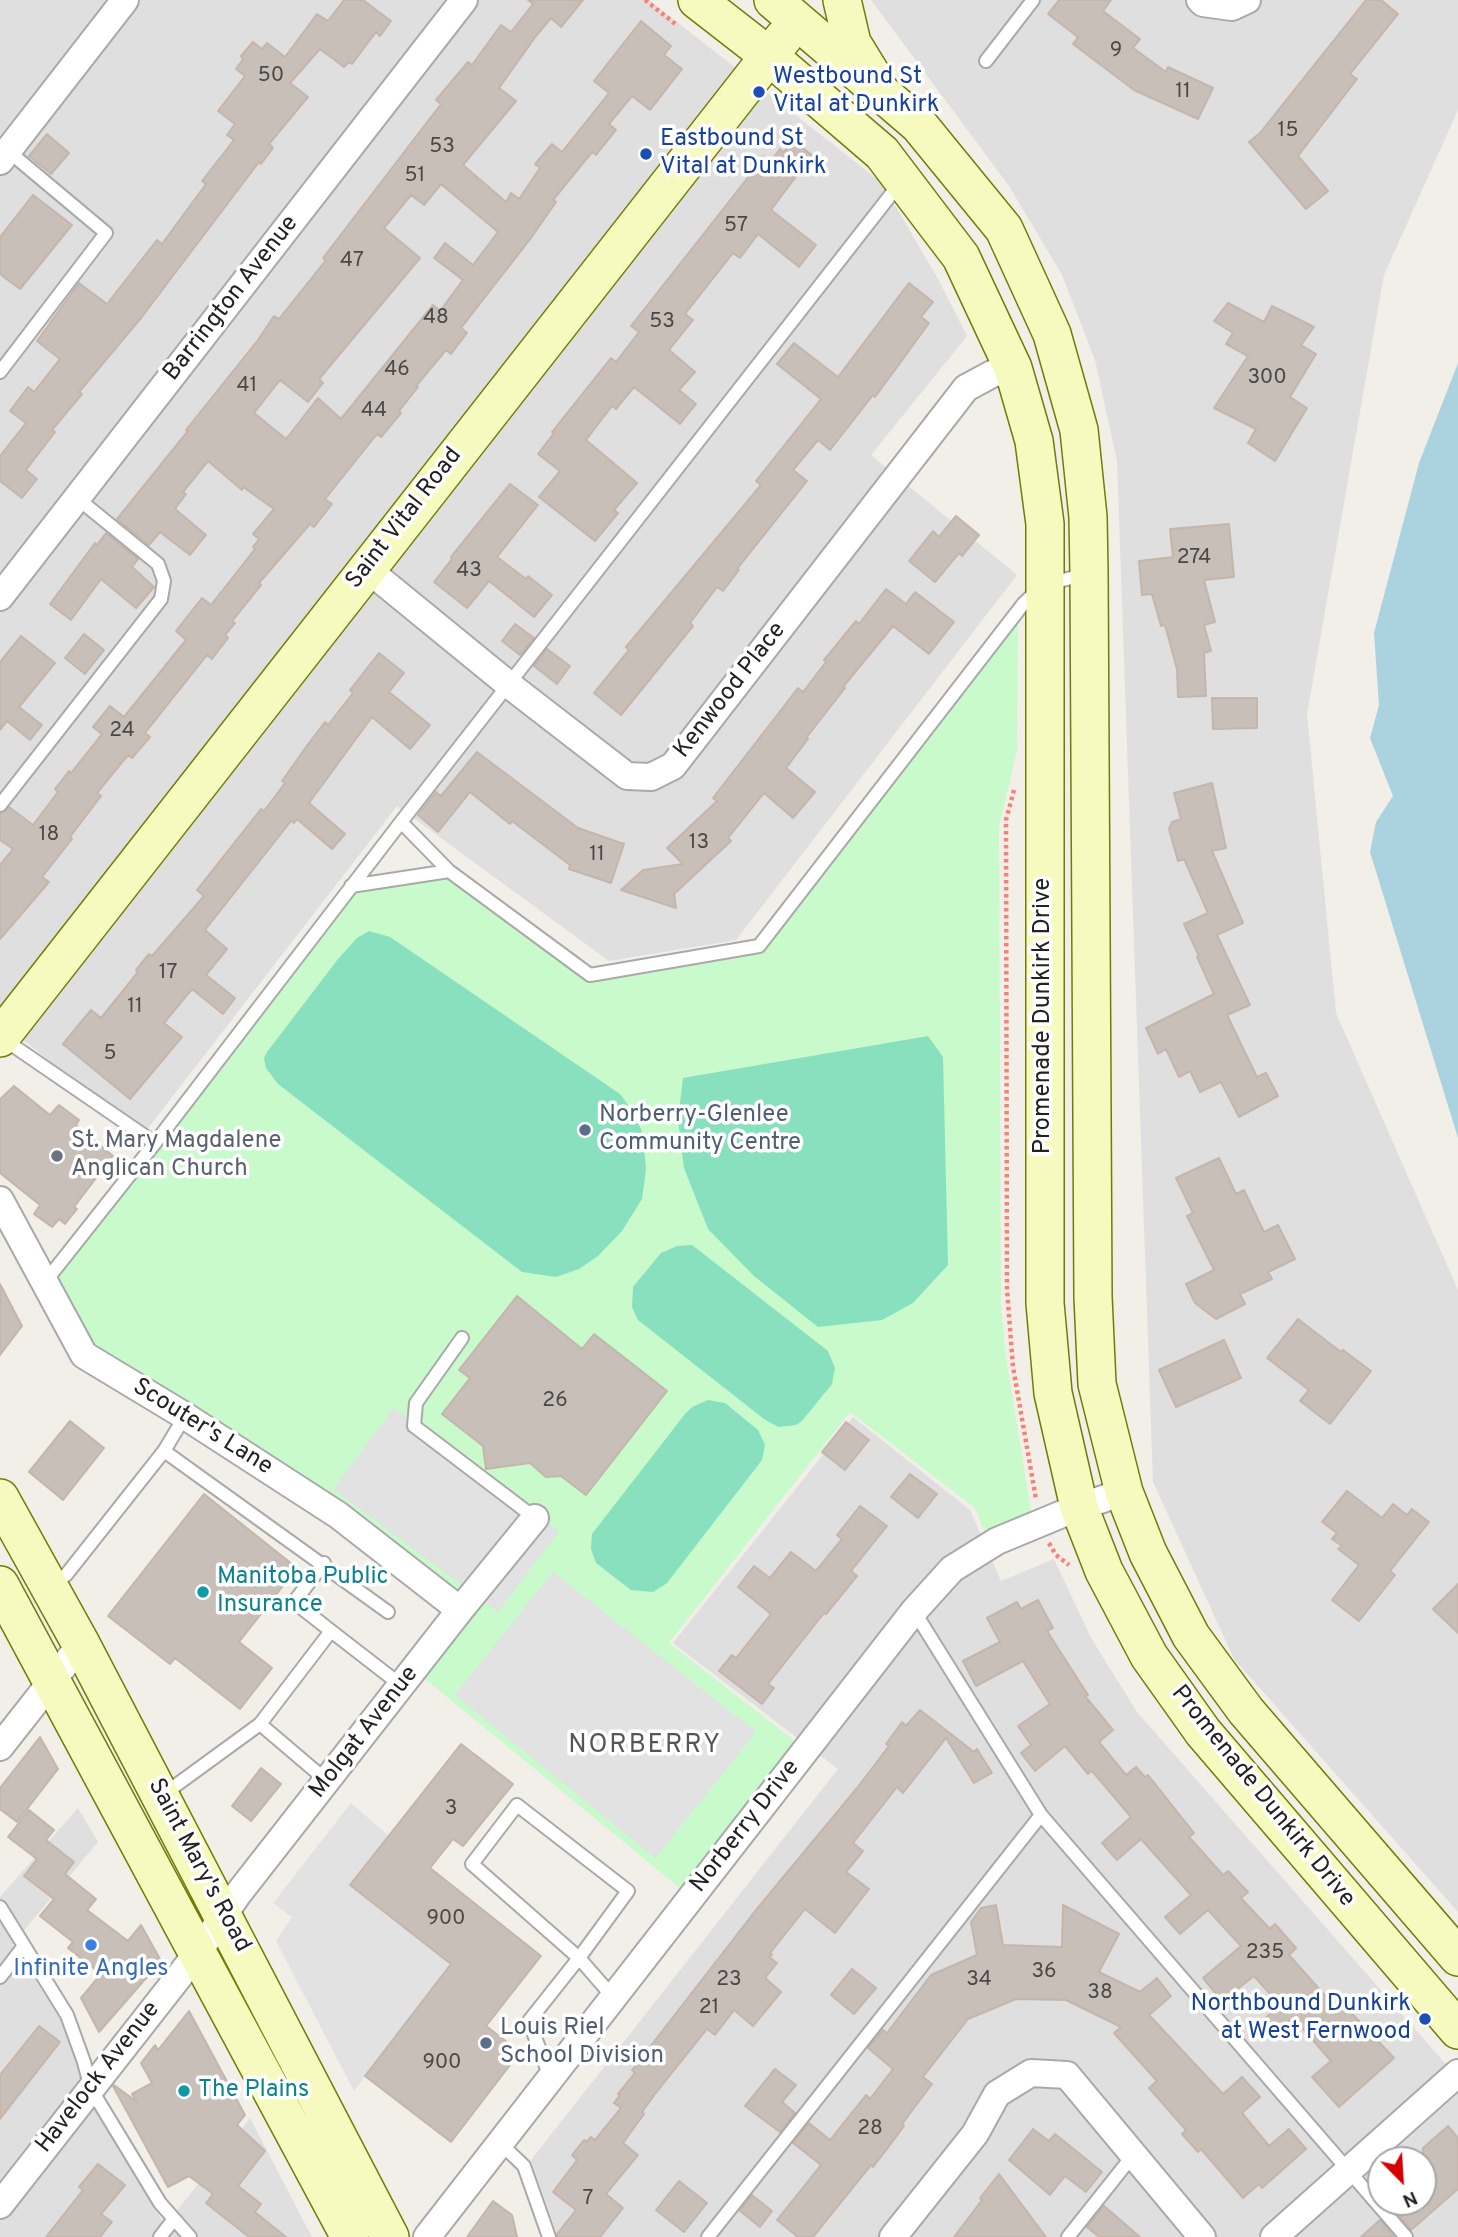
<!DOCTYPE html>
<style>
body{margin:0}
#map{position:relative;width:1458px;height:2237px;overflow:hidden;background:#f2efe9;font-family:Overpass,sans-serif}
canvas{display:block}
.north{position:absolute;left:1367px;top:2146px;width:70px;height:70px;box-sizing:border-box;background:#fff;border:2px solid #a7a7a7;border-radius:50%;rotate:156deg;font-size:19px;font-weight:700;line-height:28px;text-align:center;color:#222}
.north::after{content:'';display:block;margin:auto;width:24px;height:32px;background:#d40000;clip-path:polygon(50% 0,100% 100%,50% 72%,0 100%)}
</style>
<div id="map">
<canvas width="1458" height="2237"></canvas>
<div class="north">N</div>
</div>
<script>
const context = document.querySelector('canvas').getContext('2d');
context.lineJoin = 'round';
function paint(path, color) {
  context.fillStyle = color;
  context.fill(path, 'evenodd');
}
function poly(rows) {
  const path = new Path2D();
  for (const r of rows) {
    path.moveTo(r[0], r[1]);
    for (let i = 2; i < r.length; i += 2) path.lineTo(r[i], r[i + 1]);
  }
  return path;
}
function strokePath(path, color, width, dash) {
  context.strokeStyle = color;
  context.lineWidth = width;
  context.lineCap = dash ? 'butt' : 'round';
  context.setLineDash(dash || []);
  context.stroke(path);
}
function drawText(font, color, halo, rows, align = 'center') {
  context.font = font + ' Overpass,sans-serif';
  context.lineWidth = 7;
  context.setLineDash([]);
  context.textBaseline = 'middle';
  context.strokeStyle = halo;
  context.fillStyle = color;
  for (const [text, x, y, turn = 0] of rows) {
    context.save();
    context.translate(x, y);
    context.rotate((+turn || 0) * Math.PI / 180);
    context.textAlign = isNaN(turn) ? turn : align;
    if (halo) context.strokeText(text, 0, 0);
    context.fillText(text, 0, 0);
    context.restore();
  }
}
paint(poly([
 [0,0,649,0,882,183,938,279,967,336,871,455,1017,575,736,940,609,961,397,806,142,1136,0,1021],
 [871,0,1458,0,1458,110,1384,275,1307,714,1336,1013,1458,1290,1458,1912,1234,1659,1153,1482,1117,461,1095,360,1062,275,1009,186],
 [853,1417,970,1510,1001,1581,1054,1559,1091,1638,1137,1712,1458,2078,1458,2237,558,2237,531,2160,838,1769,673,1643],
 [1381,2160,1423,2160,1423,2202,1381,2202],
 [78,1808,98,1842,12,1945,62,2021,78,2064,165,2226,250,2118,312,2237,0,2237,0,1897]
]), '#e0dfdf');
paint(poly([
 [1018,620,1017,750,999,827,1001,1305,1006,1357,1032,1517,987,1537,975,1508,850,1412,669,1643,800,1745,686,1893,419,1674,467,1610,89,1350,53,1281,354,892,449,871,590,980,763,951]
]), '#c8facc');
paint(poly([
 [369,931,390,937,620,1094,634,1113,643,1134,646,1170,642,1199,622,1231,598,1256,579,1269,556,1277,522,1272,278,1084,266,1068,264,1058,267,1052,338,959,357,938],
 [928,1036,943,1057,948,1265,913,1303,882,1320,818,1327,754,1276,708,1229,684,1168,678,1120,683,1078],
 [692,1245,828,1351,835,1368,832,1384,802,1421,796,1425,778,1427,764,1419,638,1320,632,1307,633,1287,661,1253,677,1246],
 [708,1400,725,1403,758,1430,765,1445,762,1460,667,1583,653,1592,631,1590,596,1563,591,1549,592,1534,685,1414,692,1407]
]), '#88e0be');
paint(poly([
 [394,1408,559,1531,498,1612,333,1489],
 [553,1572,756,1732,655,1858,455,1695],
 [351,1803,389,1836,351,1885,452,1965,354,2091,276,1941,292,1917,273,1903]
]), '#e2e2e2');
paint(poly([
 [1458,363,1458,1138,1370,852,1376,822,1393,796,1370,738,1379,705,1374,633,1419,463]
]), '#aad3df');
const building = poly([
 [344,0,363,0,391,21,380,36,376,32,352,64,349,62,344,67,320,49,290,83,308,97,269,144,273,148,261,164,259,162,141,318,79,392,82,394,52,430,55,432,26,470,37,479,22,498,0,481,0,456,26,423,10,411,28,387,34,392,60,359,37,341,79,283,107,304,157,240,162,244,206,184,202,181,234,140,227,135,235,124,218,111,245,76,236,69,243,59,241,56,253,42,262,49,267,43,285,57,317,14,328,21,344,0],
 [528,0,583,0,561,27,551,18,536,36,499,88,516,101,463,165,506,202,511,193,519,199,540,168,535,164,552,144,562,152,609,93,594,81,641,21,671,46,664,55,682,69,650,110,632,96,609,124,616,130,596,155,592,152,553,200,556,202,531,238,461,328,467,333,451,354,446,350,416,386,418,387,399,411,401,413,381,437,377,434,325,499,332,504,314,527,310,524,259,583,261,585,232,621,235,623,225,635,228,638,212,659,207,655,145,733,150,737,132,758,128,755,97,793,101,796,70,837,72,839,42,877,49,882,0,939,0,865,13,849,0,840,0,814,9,807,33,825,58,792,55,789,69,771,71,773,102,734,93,727,110,706,124,717,186,640,176,631,202,598,211,605,255,549,253,547,259,539,253,534,274,509,243,487,242,490,208,461,183,492,186,494,175,509,206,535,190,555,160,532,149,545,117,519,188,431,186,430,258,340,274,316,279,319,326,260,323,258,441,104,436,100,468,62,472,65,501,25,511,32,533,4,528,0],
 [441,184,498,232,473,265,445,243,434,258,463,280,440,311,433,305,341,419,318,398,286,439,254,413,280,380,308,402,323,383,319,379,420,258,384,228,411,195,424,205,441,184],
 [1059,0,1111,0,1103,11,1140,39,1133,48,1166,72,1168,67,1213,88,1198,119,1134,90,1073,44,1078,37,1048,14,1059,0],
 [1366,0,1381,0,1398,14,1350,74,1357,79,1298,156,1328,191,1306,209,1249,142,1260,133,1366,0],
 [47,134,69,153,51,174,29,156,47,134],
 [792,140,812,155,771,210,816,245,799,267,758,234,740,258,733,253,685,314,693,320,669,350,695,372,679,390,696,404,680,424,634,387,616,409,612,406,586,440,637,483,614,510,618,513,595,541,539,497,560,471,538,454,554,433,552,432,611,358,616,362,639,332,631,326,746,180,762,156,770,162,780,149,784,152,792,140],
 [33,195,72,225,20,289,0,274,0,237,33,195],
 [909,283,933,302,921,317,929,323,892,374,875,397,873,395,830,450,818,440,793,470,807,481,737,569,739,570,723,591,717,587,690,623,693,626,621,715,594,693,629,650,626,647,761,485,756,481,821,399,777,364,794,343,838,377,909,283],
 [1228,303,1264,322,1272,306,1314,327,1301,345,1316,354,1290,397,1307,408,1275,461,1248,443,1256,429,1214,408,1248,356,1226,344,1233,333,1214,321,1228,303],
 [510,484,538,505,497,557,526,579,528,576,552,595,534,617,489,581,467,608,434,582,452,559,451,557,510,484],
 [956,516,979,535,962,556,959,553,935,582,909,561,933,531,939,537,956,516],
 [1229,524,1234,577,1204,580,1215,622,1204,625,1211,651,1204,653,1206,696,1178,697,1177,669,1165,625,1161,626,1152,594,1142,595,1139,561,1173,557,1170,529,1229,524],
 [106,533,138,559,132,567,154,587,136,608,101,579,71,620,50,604,95,543,97,545,106,533],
 [886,589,906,604,915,592,954,622,929,654,893,626,843,687,845,688,806,738,808,739,786,768,815,792,793,818,764,793,728,838,731,841,674,894,676,908,621,890,643,870,683,864,667,848,717,801,713,798,798,688,803,692,826,662,824,660,856,621,859,624,886,589],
 [515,624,534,638,520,655,502,641,515,624],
 [84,634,104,650,85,674,65,658,84,634],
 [21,636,55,663,19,707,42,725,30,740,7,721,0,730,0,662,21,636],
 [547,649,570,666,557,684,534,666,547,649],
 [379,653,404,673,389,692,430,725,410,749,372,717,309,803,345,834,332,849,297,819,294,823,291,821,205,930,227,949,206,975,235,998,223,1014,192,989,164,1023,182,1037,130,1099,63,1044,91,1010,101,1018,138,972,136,970,149,954,152,956,204,896,197,890,261,809,264,811,285,783,282,781,309,743,325,722,328,725,353,693,350,690,379,653],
 [1212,698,1257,698,1257,728,1213,729,1212,698],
 [477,752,578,828,624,844,611,883,569,869,570,865,512,821,510,824,470,792,438,832,418,815,436,792,441,796,477,752],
 [1212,783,1226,848,1212,851,1243,923,1217,935,1250,1005,1227,1015,1257,1077,1266,1073,1278,1096,1239,1117,1221,1082,1200,1092,1190,1071,1179,1077,1166,1049,1158,1054,1146,1028,1214,994,1197,957,1199,956,1184,924,1208,913,1184,859,1178,861,1169,829,1172,822,1181,819,1174,793,1212,783],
 [14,1086,50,1115,59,1105,79,1120,76,1125,113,1156,74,1207,77,1209,65,1224,59,1219,52,1227,34,1214,40,1205,0,1173,0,1099,14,1086],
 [1219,1158,1236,1194,1244,1190,1264,1232,1278,1225,1295,1259,1268,1272,1272,1279,1240,1294,1245,1304,1216,1319,1195,1303,1186,1284,1214,1270,1187,1216,1193,1213,1176,1178,1219,1158],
 [0,1284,22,1326,0,1355,0,1284],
 [517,1296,582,1349,594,1334,667,1391,586,1495,561,1476,546,1477,530,1463,486,1469,483,1446,442,1414,470,1378,459,1370,517,1296],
 [1298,1319,1341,1352,1343,1350,1371,1371,1330,1424,1300,1401,1309,1390,1267,1358,1298,1319],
 [1224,1340,1241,1378,1176,1407,1159,1370,1224,1340],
 [70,1421,104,1448,63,1500,29,1472,70,1421],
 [846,1422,869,1440,845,1470,822,1452,846,1422],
 [910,1474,937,1494,918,1518,891,1497,910,1474],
 [1347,1491,1382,1518,1393,1504,1407,1515,1412,1509,1429,1522,1390,1571,1395,1575,1359,1621,1332,1600,1359,1565,1338,1549,1342,1546,1332,1539,1337,1533,1322,1522,1347,1491],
 [204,1494,297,1568,239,1642,272,1668,240,1709,175,1658,170,1664,108,1616,204,1494],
 [860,1506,887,1526,851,1571,857,1576,826,1614,824,1613,768,1684,774,1688,762,1704,719,1671,732,1655,736,1658,771,1614,738,1587,754,1566,770,1578,791,1552,816,1571,842,1539,837,1535,860,1506],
 [1458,1584,1458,1633,1433,1609,1458,1584],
 [1038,1600,1053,1628,1047,1631,1088,1695,1085,1696,1113,1730,1099,1742,1126,1775,1136,1767,1145,1777,1148,1775,1194,1833,1189,1837,1223,1875,1228,1871,1248,1892,1241,1898,1270,1929,1275,1924,1296,1948,1289,1955,1336,2008,1342,2003,1394,2058,1339,2107,1312,2077,1331,2061,1297,2022,1277,2039,1262,2021,1280,2005,1254,1976,1222,2001,1203,1978,1241,1946,1208,1910,1180,1934,1165,1917,1191,1895,1141,1839,1117,1860,1102,1843,1131,1817,1092,1771,1088,1774,1065,1746,1035,1771,1021,1753,1031,1745,1018,1726,1050,1704,1023,1661,976,1686,963,1661,1000,1642,987,1618,1017,1602,1021,1609,1038,1600],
 [920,1710,974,1752,977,1749,992,1773,974,1783,946,1738,903,1793,897,1787,853,1843,863,1851,846,1872,869,1889,835,1933,805,1909,770,1953,772,1955,769,1957,777,1963,765,1978,781,1992,753,2026,734,2010,715,2035,707,2029,655,2094,642,2112,644,2114,623,2143,638,2155,606,2194,623,2208,600,2237,558,2237,557,2234,576,2210,553,2192,577,2160,572,2155,584,2140,586,2142,591,2137,595,2140,621,2108,614,2103,620,2095,618,2094,635,2073,632,2070,756,1910,857,1788,889,1746,886,1744,902,1722,906,1726,920,1710],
 [40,1737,58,1769,17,1822,0,1809,0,1788,40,1737],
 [461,1744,513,1784,463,1846,453,1839,430,1868,541,1956,486,2026,520,2052,451,2142,365,2076,451,1964,350,1885,461,1744],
 [261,1768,281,1784,251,1821,232,1806,261,1768],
 [29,1810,54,1830,46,1840,74,1862,65,1874,96,1899,87,1910,128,1941,141,1925,161,1961,99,2032,81,1998,101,1974,68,1948,73,1942,40,1916,54,1899,24,1876,37,1859,8,1837,29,1810],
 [996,1905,1003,1945,1062,1947,1063,1905,1119,1934,1099,1972,1140,1992,1157,1978,1171,1996,1149,2015,1223,2094,1242,2077,1260,2097,1242,2113,1269,2146,1289,2129,1306,2149,1262,2188,1259,2184,1243,2198,1201,2149,1198,2152,1182,2134,1186,2130,1149,2088,1157,2081,1114,2033,1121,2027,1066,2000,1016,1999,968,2019,923,2077,932,2084,902,2124,904,2126,887,2149,873,2167,871,2165,813,2237,798,2237,777,2220,821,2165,793,2143,809,2123,830,2140,866,2095,870,2099,893,2069,868,2048,883,2030,887,2033,931,1975,977,1955,971,1922,981,1908,996,1905],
 [852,1969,876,1988,854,2014,831,1995,852,1969],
 [189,2011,245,2115,237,2125,265,2151,238,2186,261,2204,255,2212,286,2237,249,2237,206,2203,213,2194,189,2176,168,2187,113,2086,114,2085,137,2102,132,2094,152,2083,141,2063,155,2045,158,2050,189,2011],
 [39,2026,60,2042,0,2119,0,2075,39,2026],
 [775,2069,796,2085,782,2102,795,2113,780,2132,745,2106,775,2069],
 [1448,2126,1458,2138,1458,2189,1411,2230,1393,2209,1401,2202,1423,2202,1423,2148,1448,2126],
 [1033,2129,1049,2141,1055,2134,1102,2172,1086,2192,1065,2176,1050,2195,1009,2160,1033,2129],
 [98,2164,125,2185,101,2214,112,2222,100,2237,46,2237,83,2190,79,2187,98,2164],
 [999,2174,1046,2237,954,2237,982,2200,980,2198,999,2174],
 [679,2181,707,2203,684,2232,656,2210,679,2181],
 [752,2195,772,2211,760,2227,740,2211,752,2195],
 [493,2201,512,2215,517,2237,467,2237,493,2201],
 [1104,2206,1140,2237,1099,2237,1087,2227,1104,2206],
 [1380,2220,1394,2237,1361,2237,1380,2220]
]);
paint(building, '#c7bfb8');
strokePath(building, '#c4b6ab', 2);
const lane = poly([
 [986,61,1033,0],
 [0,372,106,233,7,150],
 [0,805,161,599,164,581,158,564,77,498],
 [401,822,449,871,590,975,759,946,1024,603,1043,585,1087,574],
 [351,886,449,871],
 [2,1038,155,1143],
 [45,1282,155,1143,401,822,900,183],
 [462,1338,416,1403,414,1426,535,1518],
 [164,1451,388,1612],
 [324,1563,294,1602,331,1631],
 [51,1584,66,1575,164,1451,185,1416],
 [914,1611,1041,1815,1406,2237],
 [260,1724,327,1781],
 [164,1794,260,1724,331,1631,402,1686],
 [517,1805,628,1891,579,1958,472,1864,517,1805],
 [0,1907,67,2015,84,2062,91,2089,160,2203,190,2237],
 [0,1977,24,1946],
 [550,2077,529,2021,579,1958,613,1997],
 [500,2143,524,2166,549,2237],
 [160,2237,174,2219],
 [708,2237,1041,1815],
 [1068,2237,1134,2154]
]);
const street = poly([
 [1200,0,1203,3,1232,7,1247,0],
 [0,161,125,0],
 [366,568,508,684,627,776,651,777,673,766,966,388,992,374,1013,368],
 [0,597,464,0],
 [0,1200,84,1355,185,1416,338,1515,460,1610],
 [0,1747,81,1644],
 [0,2205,199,1951,238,1894,460,1610,535,1518],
 [427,2237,914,1611,952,1569,997,1541,1079,1507,1124,1492],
 [893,2237,975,2134,997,2094,1031,2073,1067,2075,1202,2237],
 [1274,2237,1458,2073]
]);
const secondary = poly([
 [697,0,769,56,882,153,961,257,1013,368,1034,441,1045,524,1045,1303,1053,1393,1079,1507,1104,1571,1149,1656,1203,1732,1458,2030],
 [773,0,919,125,1004,229,1052,334,1079,430,1088,517,1089,573,1093,1297,1097,1384,1124,1492,1148,1553,1191,1636,1246,1711,1458,1957],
 [842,0,852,43,871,74],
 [0,1038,784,37],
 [0,1498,81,1644,390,2237],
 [0,1585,350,2237]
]);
strokePath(lane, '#a9a9a9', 16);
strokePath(street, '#a9a9a9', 30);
strokePath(secondary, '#707d05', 40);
strokePath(poly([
 [645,0,678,26],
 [1014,790,1006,820,1007,1289,1013,1367,1036,1499],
 [1049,1543,1056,1555,1069,1565]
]), '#fa8072', 4.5, [3.5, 3.5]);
strokePath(lane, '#fff', 12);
strokePath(street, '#fff', 26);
strokePath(secondary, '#f7fabf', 37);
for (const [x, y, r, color] of [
 [759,92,7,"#1a4fb4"],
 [646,154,7,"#1a4fb4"],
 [585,1130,7,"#5c6f8a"],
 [57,1156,7,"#6b7280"],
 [203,1592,7,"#0f9aa8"],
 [91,1945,7,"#3f7fe0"],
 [1425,2019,7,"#1a4fb4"],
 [486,2043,7,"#5c6f8a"],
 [184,2091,7,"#0f9aa8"]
]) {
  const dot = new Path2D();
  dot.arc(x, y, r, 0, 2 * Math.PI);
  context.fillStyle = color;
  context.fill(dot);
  strokePath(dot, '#fff', 2.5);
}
drawText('21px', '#4b4948', null, [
 ["9",1116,52],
 ["50",271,77],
 ["11",1183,93],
 ["15",1288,132],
 ["53",442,148],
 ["51",415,177],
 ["57",736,227],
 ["47",352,262],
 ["48",436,319],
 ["53",662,323],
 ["46",397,371],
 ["300",1267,379],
 ["41",247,387],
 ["44",374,412],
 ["274",1194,559],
 ["43",469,572],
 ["24",122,732],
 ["18",49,836],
 ["13",699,844],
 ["11",597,856],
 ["17",168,974],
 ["11",135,1008],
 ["5",110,1055],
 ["26",555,1402],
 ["3",451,1810],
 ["900",446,1920],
 ["235",1265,1954],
 ["36",1044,1973],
 ["23",729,1981],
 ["34",979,1981],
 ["38",1100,1994],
 ["21",709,2009],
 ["900",442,2064],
 ["28",870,2130],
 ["7",588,2200]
]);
drawText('24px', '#164399', '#fff', [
 ["Westbound St",773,78],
 ["Vital at Dunkirk",773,106],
 ["Eastbound St",660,140],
 ["Vital at Dunkirk",660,168],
 ["Northbound Dunkirk",1411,2005,"right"],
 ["at West Fernwood",1411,2033,"right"]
], 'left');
drawText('24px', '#222', '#fff', [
 ["Barrington Avenue",232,299,-52],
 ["Saint Vital Road",405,519,-52],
 ["Kenwood Place",731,691,-52],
 ["Promenade Dunkirk Drive",1044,1016,-90],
 ["Scouter's Lane",202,1428,32],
 ["Molgat Avenue",365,1733,-52],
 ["Promenade Dunkirk Drive",1262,1797,51],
 ["Norberry Drive",746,1827,-52],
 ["Saint Mary's Road",198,1866,62],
 ["Havelock Avenue",99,2078,-52]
]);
drawText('24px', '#4e5e75', '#fff', [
 ["Norberry-Glenlee",599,1116],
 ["Community Centre",599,1144],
 ["Louis Riel",500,2029],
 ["School Division",500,2057]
], 'left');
drawText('24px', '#5b616d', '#fff', [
 ["St. Mary Magdalene",71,1142],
 ["Anglican Church",71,1170]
], 'left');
drawText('24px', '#0d838f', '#fff', [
 ["Manitoba Public",217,1578],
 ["Insurance",217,1606],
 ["The Plains",198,2091]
], 'left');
drawText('24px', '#366cbe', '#fff', [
 ["Infinite Angles",91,1970]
]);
context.letterSpacing = '2px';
drawText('26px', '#555', '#fff', [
 ["NORBERRY",645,1747]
]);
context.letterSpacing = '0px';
</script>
